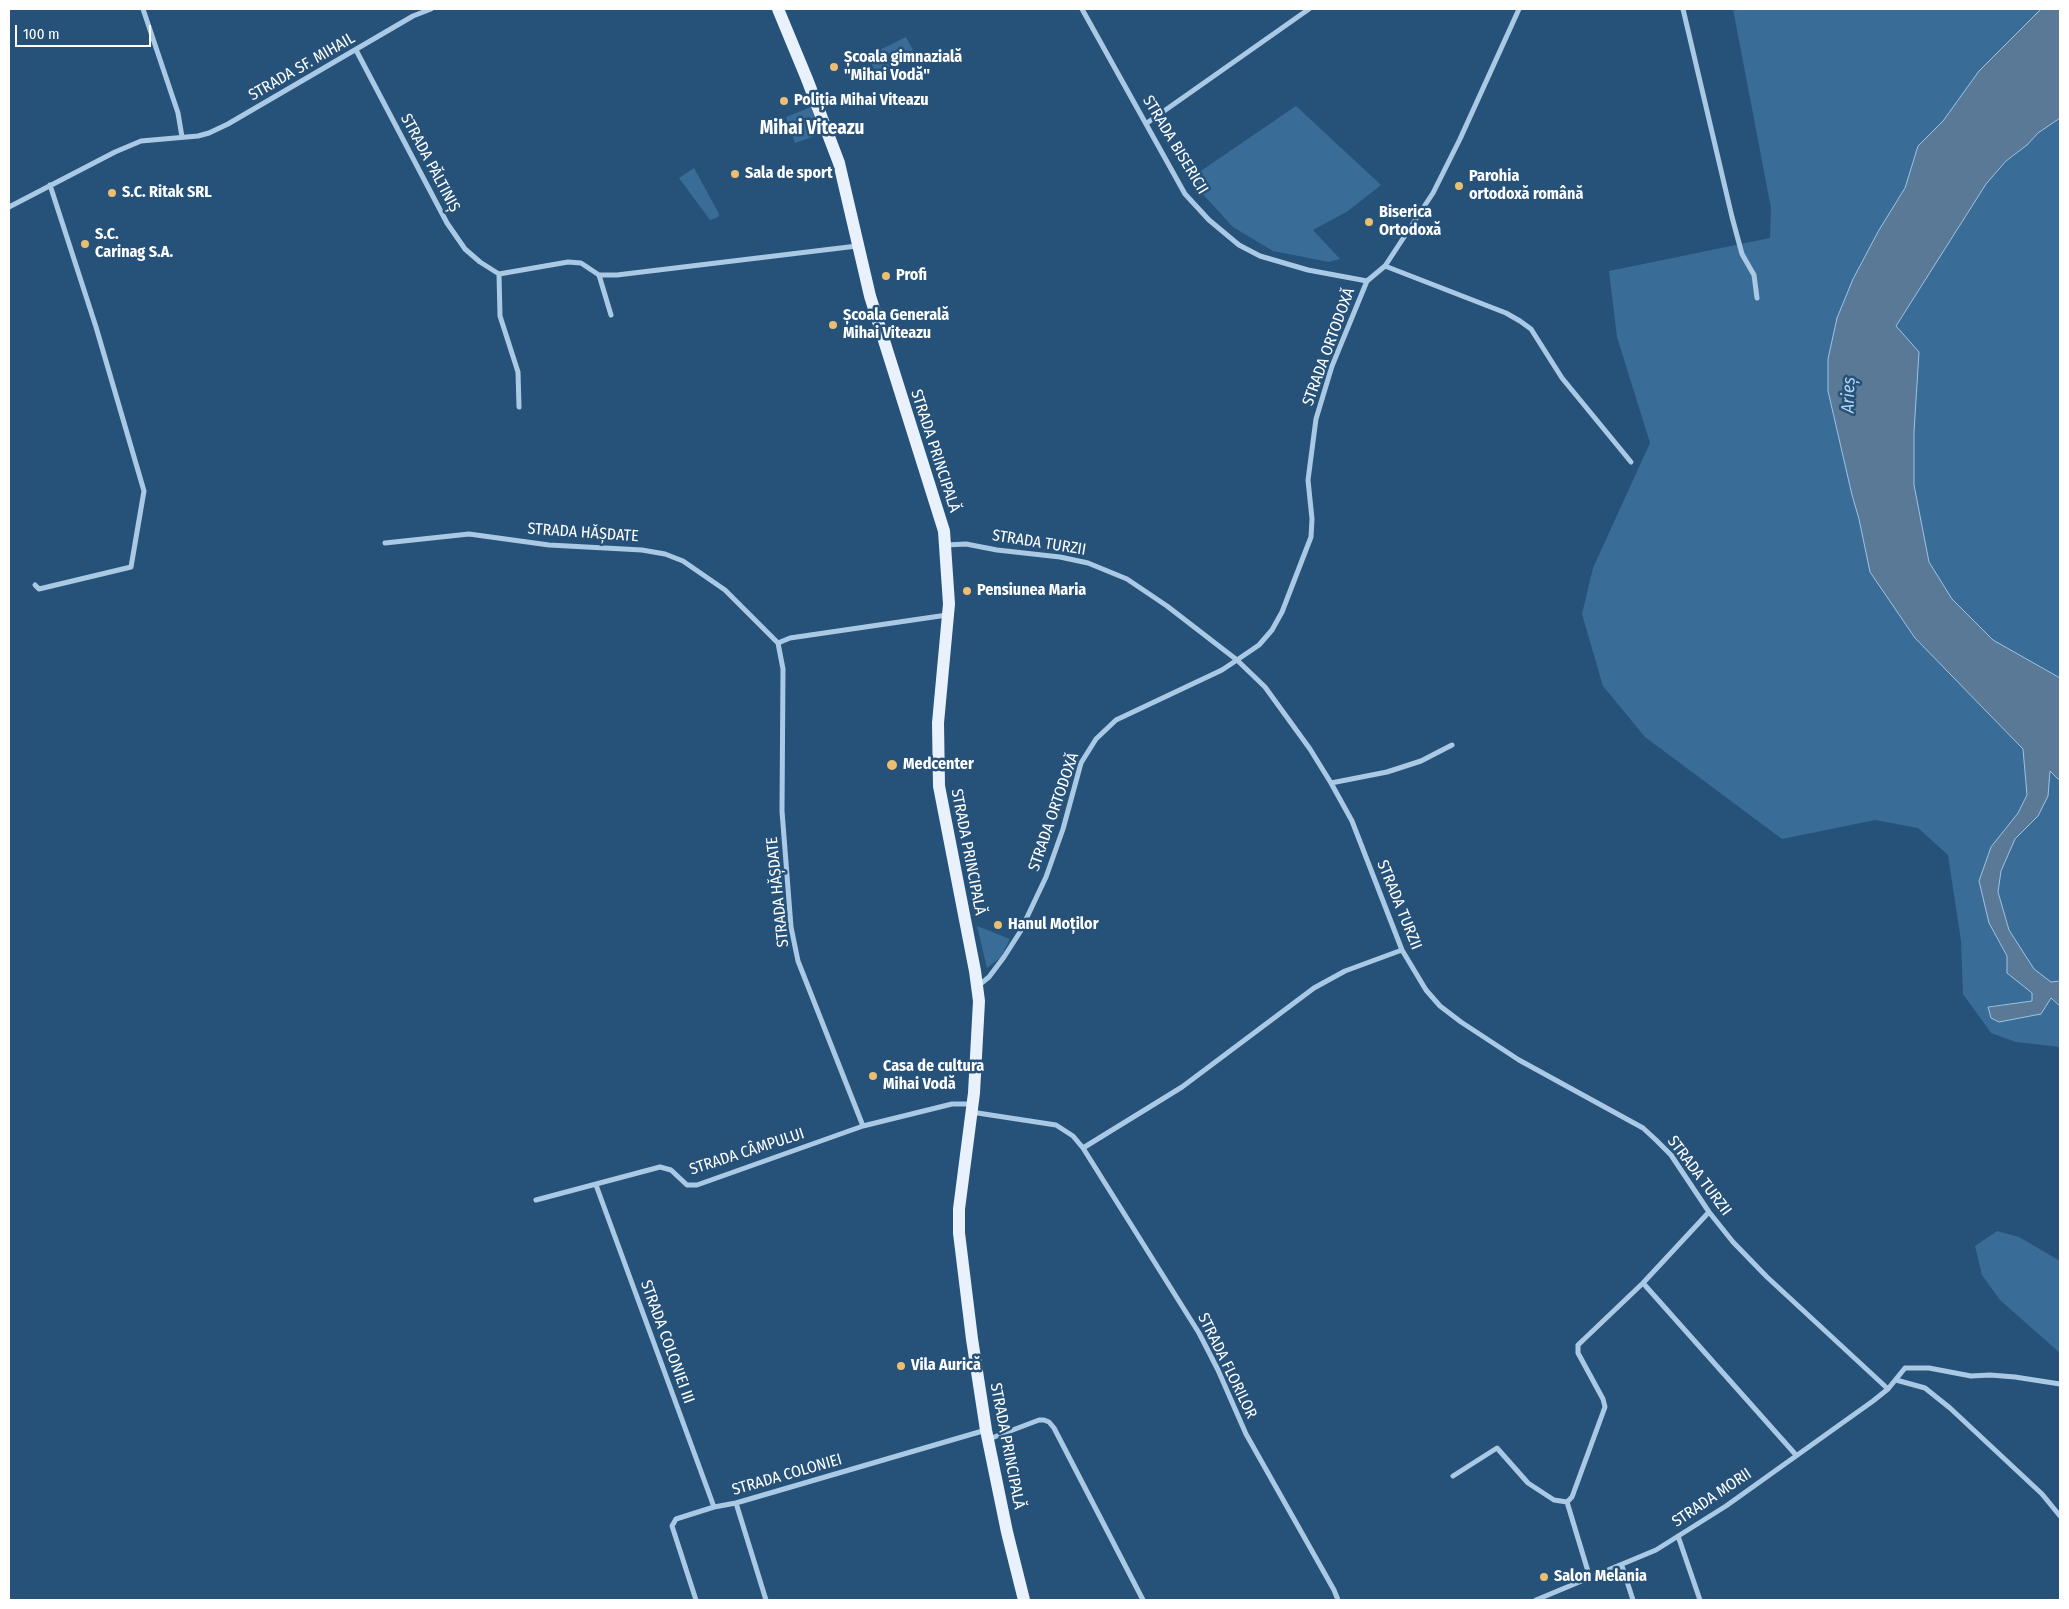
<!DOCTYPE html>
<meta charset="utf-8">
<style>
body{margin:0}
#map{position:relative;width:2069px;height:1609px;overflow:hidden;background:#26527a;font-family:"Fira Sans Condensed",sans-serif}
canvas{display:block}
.frame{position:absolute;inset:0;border:10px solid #fff;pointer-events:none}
.scale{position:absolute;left:15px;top:25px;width:136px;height:22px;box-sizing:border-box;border:2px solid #fff;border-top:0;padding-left:6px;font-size:15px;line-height:18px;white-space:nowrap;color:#fff;-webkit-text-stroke:4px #26527a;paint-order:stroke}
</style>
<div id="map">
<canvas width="2069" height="1609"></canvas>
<div class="frame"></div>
<div class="scale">100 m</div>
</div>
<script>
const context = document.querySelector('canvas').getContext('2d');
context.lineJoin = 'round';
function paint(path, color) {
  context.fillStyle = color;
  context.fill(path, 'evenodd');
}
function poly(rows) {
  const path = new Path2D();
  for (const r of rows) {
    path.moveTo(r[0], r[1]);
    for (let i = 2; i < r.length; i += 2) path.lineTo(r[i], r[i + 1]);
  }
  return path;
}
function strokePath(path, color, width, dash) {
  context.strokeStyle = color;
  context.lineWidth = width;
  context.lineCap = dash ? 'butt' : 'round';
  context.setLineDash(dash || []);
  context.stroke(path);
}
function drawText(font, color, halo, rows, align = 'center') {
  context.font = font + ' "Fira Sans Condensed",sans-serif';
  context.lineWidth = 5;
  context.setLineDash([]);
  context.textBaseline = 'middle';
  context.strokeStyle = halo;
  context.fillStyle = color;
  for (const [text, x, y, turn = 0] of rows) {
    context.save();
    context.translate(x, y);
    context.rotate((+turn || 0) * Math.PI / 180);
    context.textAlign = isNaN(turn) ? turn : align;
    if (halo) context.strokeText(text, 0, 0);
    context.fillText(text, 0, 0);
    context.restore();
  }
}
paint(poly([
 [1733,9,2041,9,1979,71,1943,121,1918,146,1905,188,1879,230,1853,279,1828,359,1828,391,1852,495,1859,519,1915,638,2023,749,2027,795,2018,813,1991,847,1989,923,2007,957,2007,973,2032,993,2032,1001,1988,1006,1991,1018,2051,998,2060,1006,2060,1047,2016,1042,1991,1033,1963,994,1961,941,1948,855,1918,828,1875,820,1782,839,1645,737,1603,686,1582,614,1593,568,1650,443,1617,337,1609,271,1770,238,1771,208],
 [906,37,916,56,877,75,868,56],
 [1296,106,1381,185,1348,211,1313,230,1340,259,1329,262,1273,251,1233,227,1189,179],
 [811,107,821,134,795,143,786,117],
 [2060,118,2060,678,1993,640,1952,599,1929,562,1914,485,1914,432,1896,326,1986,184,2006,161,2027,145,2038,133],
 [694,168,719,214,718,217,710,220,679,178],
 [2050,770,2058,779,2060,779,2060,981,2051,982,2034,969,2009,930,1998,892,2001,871,2015,839,2038,816],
 [977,926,1010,939,1001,957,987,968],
 [1997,1231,2019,1237,2060,1261,2060,1353,2000,1300,1982,1275,1975,1246]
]), '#3a6c98');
const water = poly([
 [2041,9,2060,9,2060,118,2038,133,2027,145,2006,161,1986,184,1896,326,1919,352,1914,432,1914,485,1929,562,1952,599,1993,640,2060,678,2060,779,2058,779,2050,771,2048,796,2038,816,2015,839,2001,871,1998,892,2009,930,2034,969,2051,982,2060,981,2060,1006,2051,998,2041,1014,1999,1022,1991,1018,1988,1007,2032,1001,2032,993,2007,973,2007,956,1989,923,1979,881,1991,847,2018,813,2027,795,2023,749,1915,638,1870,572,1859,519,1852,495,1828,391,1828,359,1837,318,1853,279,1879,230,1905,188,1918,146,1943,121,1979,71,2041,9]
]);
paint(water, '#5a7996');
strokePath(water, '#9ec4e4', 1);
strokePath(poly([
 [143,9,178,113,182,137],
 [1082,9,1185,194,1209,220,1239,245,1260,256,1308,270,1367,281],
 [1683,9,1732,217,1742,254,1754,275,1757,298],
 [356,50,447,223,465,249,480,262,499,274,568,262,581,263,599,275,617,275,857,246],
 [1147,123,1309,9],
 [9,207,115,152,141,141,198,136,209,133,228,124,413,16,431,9],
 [1385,266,1506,313,1520,321,1531,329,1562,378,1631,462],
 [499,274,500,316,518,372,519,407],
 [599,275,611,315],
 [385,543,469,534,549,545,642,550,665,554,683,561,725,590,778,643,783,669,782,811,791,927,798,961,863,1126],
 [946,545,966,544,997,550,1060,557,1088,563,1127,579,1167,606,1237,660,1265,687,1310,749,1331,783,1352,821,1402,950,1426,990,1440,1006,1461,1022,1519,1060,1643,1128,1656,1140,1671,1155,1709,1212,1733,1242,1767,1277,1888,1389],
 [35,585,39,589,131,567,144,491,96,327,50,185],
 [778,643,790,638,947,615],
 [1331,783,1387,772,1421,761,1452,745],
 [978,986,989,977,1004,957,1020,932,1046,877,1063,829,1081,763,1096,739,1116,720,1222,670,1237,660,1259,645,1272,630,1282,612,1311,537,1312,519,1308,480,1316,419,1332,366,1367,281,1385,266,1433,193,1460,139,1519,9],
 [971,1112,1056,1125,1073,1136,1083,1148,1199,1333,1218,1370,1246,1434,1334,1590,1338,1600],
 [1083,1148,1182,1087,1314,988,1345,971,1402,950],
 [596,1185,714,1507],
 [536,1200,660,1167,671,1170,687,1185,697,1185,863,1126,952,1104,972,1104],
 [1643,1283,1796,1455],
 [1896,1380,1925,1388,1950,1408,2042,1494,2060,1516],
 [989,1439,1039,1420,1044,1420,1049,1422,1054,1428,1143,1600],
 [1453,1476,1497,1448,1528,1483,1554,1500,1567,1502,1572,1497,1605,1407,1603,1399,1578,1353,1578,1345,1643,1283,1709,1212],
 [1567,1502,1590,1578],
 [736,1503,766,1600],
 [1678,1536,1700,1600],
 [1622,1566,1633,1600],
 [696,1600,672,1526,676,1519,714,1507,736,1503,986,1430],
 [1536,1600,1656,1550,1726,1506,1873,1401,1888,1389,1905,1368,1929,1368,1971,1376,1990,1375,2015,1377,2060,1384]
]), '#aac9e4', 5);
strokePath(poly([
 [778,9,807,79,839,163,870,296,944,531,949,604,938,723,939,786,975,971,979,1001,974,1093,959,1209,959,1233,972,1339,986,1430,1007,1532,1024,1600]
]), '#e9f2fc', 12);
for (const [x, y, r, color] of [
 [834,67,5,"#ecbe6f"],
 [784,101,5,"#ecbe6f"],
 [735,174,5,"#ecbe6f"],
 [1459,186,5,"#ecbe6f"],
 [112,193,5,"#ecbe6f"],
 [1369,222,5,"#ecbe6f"],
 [85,244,5,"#ecbe6f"],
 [886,276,5,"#ecbe6f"],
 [833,325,5,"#ecbe6f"],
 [967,591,5,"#ecbe6f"],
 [892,765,6,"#ecbe6f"],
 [998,925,5,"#ecbe6f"],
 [873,1076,5,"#ecbe6f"],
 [901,1366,5,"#ecbe6f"],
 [1544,1577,5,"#ecbe6f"]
]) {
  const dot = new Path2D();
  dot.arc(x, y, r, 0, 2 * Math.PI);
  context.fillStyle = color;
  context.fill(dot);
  strokePath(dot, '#26527a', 2);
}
drawText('bold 16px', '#fff', '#26527a', [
 ["Școala gimnazială",844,58],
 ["\"Mihai Vodă\"",844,76],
 ["Poliția Mihai Viteazu",794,101],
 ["Sala de sport",745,174],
 ["Parohia",1469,177],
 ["ortodoxă română",1469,195],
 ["S.C. Ritak SRL",122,193],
 ["Biserica",1379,213],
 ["Ortodoxă",1379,231],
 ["S.C.",95,235],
 ["Carinag S.A.",95,253],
 ["Profi",896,276],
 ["Școala Generală",843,316],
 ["Mihai Viteazu",843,334],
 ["Pensiunea Maria",977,591],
 ["Medcenter",903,765],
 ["Hanul Moților",1008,925],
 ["Casa de cultura",883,1067],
 ["Mihai Vodă",883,1085],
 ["Vila Aurică",911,1366],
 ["Salon Melania",1554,1577]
], 'left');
drawText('16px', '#fff', '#26527a', [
 ["STRADA SF. MIHAIL",302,67,-30],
 ["STRADA BISERICII",1175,145,59],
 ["STRADA PĂLTINIȘ",430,163,62],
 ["STRADA ORTODOXĂ",1329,347,-70],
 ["STRADA PRINCIPALĂ",935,451,72],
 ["STRADA HĂȘDATE",583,533,4],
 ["STRADA TURZII",1039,543,9],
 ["STRADA ORTODOXĂ",1054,812,-71],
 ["STRADA PRINCIPALĂ",968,852,79],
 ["STRADA HĂȘDATE",778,892,-96],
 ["STRADA TURZII",1399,905,68],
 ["STRADA CÂMPULUI",747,1152,-18],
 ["STRADA TURZII",1699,1176,53],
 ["STRADA COLONIEI III",667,1342,70],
 ["STRADA FLORILOR",1227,1366,64],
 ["STRADA PRINCIPALĂ",1007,1446,79],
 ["STRADA COLONIEI",787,1475,-16],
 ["STRADA MORII",1712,1498,-34]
]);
drawText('italic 18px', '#b5d2ec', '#26527a', [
 ["Arieș",1849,395,-88]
]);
drawText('bold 19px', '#fff', '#26527a', [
 ["Mihai Viteazu",812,129]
]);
</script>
